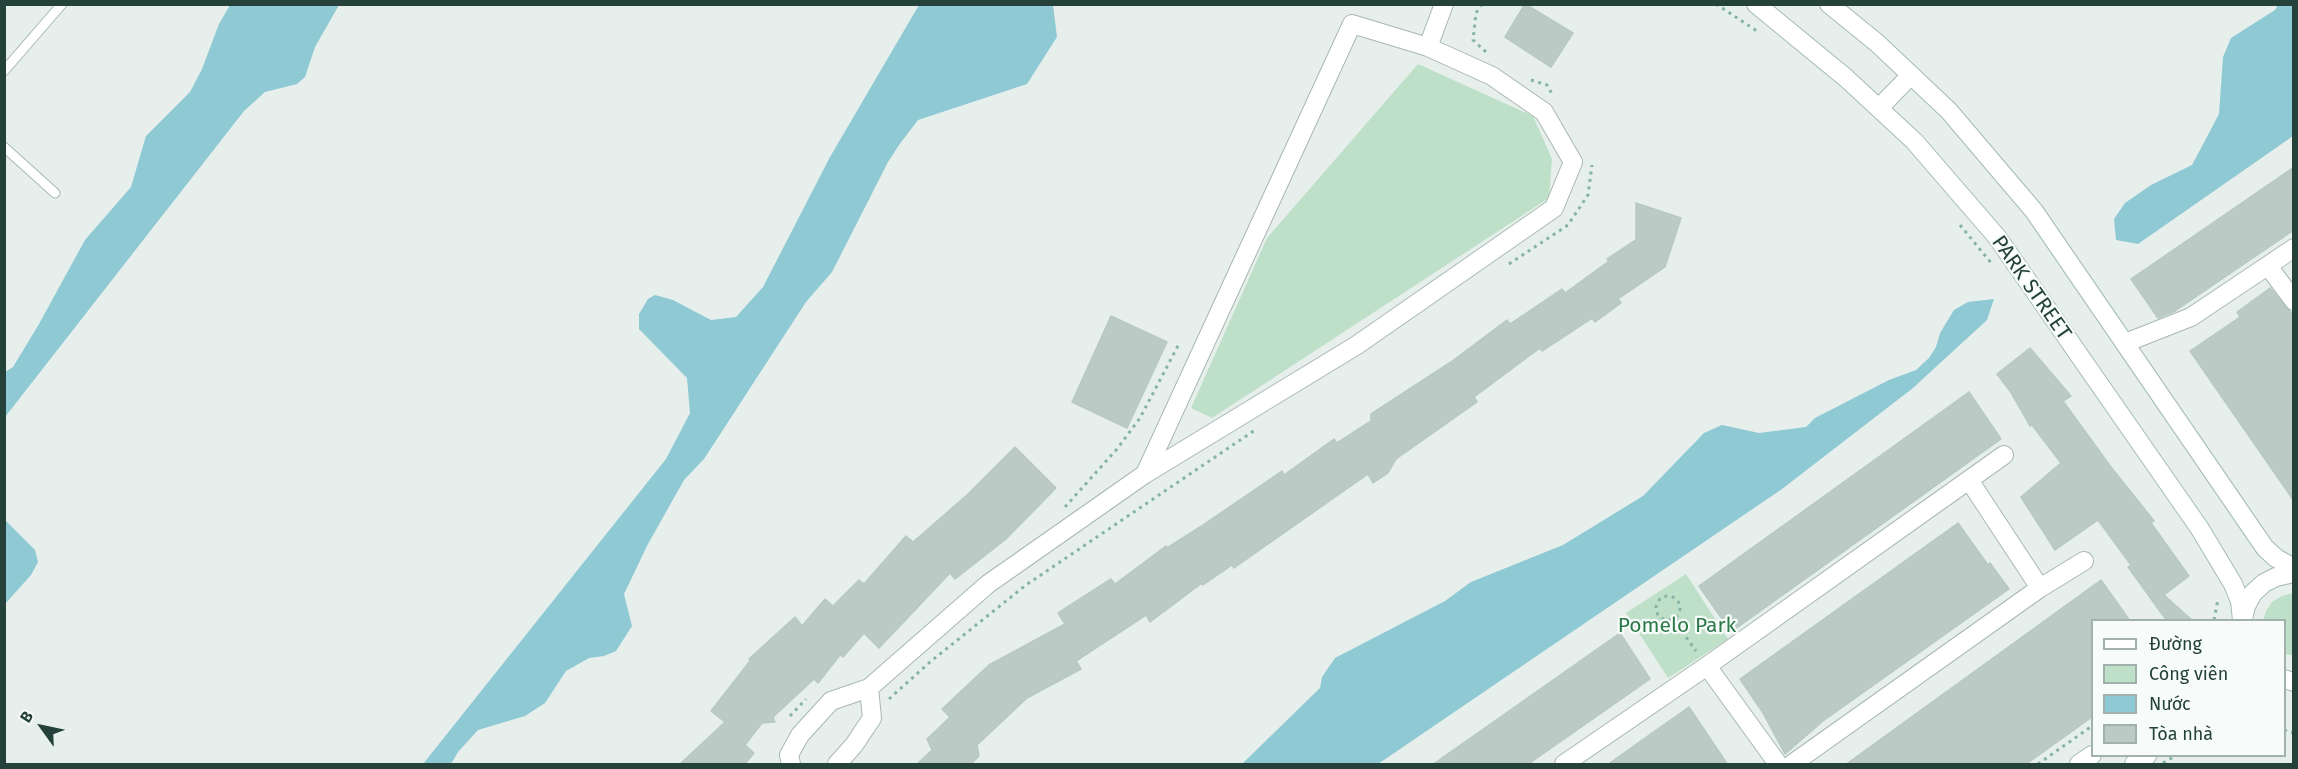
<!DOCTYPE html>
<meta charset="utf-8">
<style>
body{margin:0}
#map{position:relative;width:2298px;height:769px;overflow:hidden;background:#e6efeb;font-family:"Fira Sans",sans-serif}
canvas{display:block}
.frame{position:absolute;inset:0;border:6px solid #24423a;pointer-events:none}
.legend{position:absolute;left:2091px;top:619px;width:195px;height:138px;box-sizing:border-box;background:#f7fbf9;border:2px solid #a3b1ad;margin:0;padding:8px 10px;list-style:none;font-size:18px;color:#24423a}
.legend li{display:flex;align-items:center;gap:12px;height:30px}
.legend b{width:30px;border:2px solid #a3b1ad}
.north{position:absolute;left:12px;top:697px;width:60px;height:60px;-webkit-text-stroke:4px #f7fbf9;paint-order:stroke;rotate:303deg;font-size:16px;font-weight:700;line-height:24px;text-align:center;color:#24423a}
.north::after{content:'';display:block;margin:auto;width:21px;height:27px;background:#24423a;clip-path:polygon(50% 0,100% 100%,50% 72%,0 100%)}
</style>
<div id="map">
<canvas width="2298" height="769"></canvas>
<div class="frame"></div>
<ul class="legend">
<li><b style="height:8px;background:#fff"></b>Đường</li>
<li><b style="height:16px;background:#bfe0c8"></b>Công viên</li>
<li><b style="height:16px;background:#8ec9d4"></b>Nước</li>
<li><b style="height:16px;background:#bbcac4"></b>Tòa nhà</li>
</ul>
<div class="north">B</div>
</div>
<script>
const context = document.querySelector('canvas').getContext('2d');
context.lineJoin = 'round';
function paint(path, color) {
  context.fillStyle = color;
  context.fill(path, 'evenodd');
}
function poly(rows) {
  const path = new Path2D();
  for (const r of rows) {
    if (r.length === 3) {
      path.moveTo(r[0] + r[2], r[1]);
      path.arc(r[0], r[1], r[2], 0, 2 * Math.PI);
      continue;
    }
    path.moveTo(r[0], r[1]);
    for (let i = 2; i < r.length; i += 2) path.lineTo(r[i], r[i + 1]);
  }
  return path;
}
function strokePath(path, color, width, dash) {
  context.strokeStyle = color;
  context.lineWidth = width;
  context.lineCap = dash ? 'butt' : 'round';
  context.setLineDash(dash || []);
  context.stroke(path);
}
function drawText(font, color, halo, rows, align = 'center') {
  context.font = font + ' "Fira Sans",sans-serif';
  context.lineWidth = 4.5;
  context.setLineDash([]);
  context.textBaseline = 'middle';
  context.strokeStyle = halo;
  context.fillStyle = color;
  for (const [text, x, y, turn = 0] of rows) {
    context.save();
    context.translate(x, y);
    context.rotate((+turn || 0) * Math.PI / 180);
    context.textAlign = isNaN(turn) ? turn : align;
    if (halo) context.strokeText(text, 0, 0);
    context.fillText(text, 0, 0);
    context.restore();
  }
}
paint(poly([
 [1418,64,1533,116,1552,159,1549,198,1212,418,1191,408,1267,238],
 [1686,574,1728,639,1668,678,1626,613],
 [2293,593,2293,655,2290,655,2285,654,2284,620,2263,620,2266,611,2272,602,2282,596]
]), '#bfe0c8');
paint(poly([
 [230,5,339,5,315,47,305,77,297,84,265,92,244,111,5,417,5,372,13,367,39,324,85,240,131,187,146,136,190,92,202,69,219,24],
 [919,5,1053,5,1057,37,1027,84,918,120,899,145,888,162,832,272,806,302,704,459,684,480,648,544,624,594,632,626,616,651,604,656,589,658,566,671,545,703,525,716,478,730,458,752,451,764,423,764,666,459,690,413,687,378,639,329,639,314,648,299,655,295,673,300,711,320,736,317,763,287,830,157],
 [2278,5,2293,5,2293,136,2138,244,2116,240,2114,219,2125,203,2151,185,2192,165,2219,114,2223,57,2231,38,2275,10],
 [1994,299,1987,320,1913,388,1782,489,1378,764,1242,764,1320,688,1322,677,1335,658,1445,601,1471,582,1563,545,1643,496,1704,433,1722,425,1759,433,1806,427,1815,418,1889,380,1916,370,1929,358,1936,347,1940,333,1954,310,1968,302],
 [5,520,35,550,38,562,31,575,5,604]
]), '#8ec9d4');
const building = poly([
 [1525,4,1573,33,1551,67,1505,37,1525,4],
 [2294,167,2294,230,2175,311,2158,318,2131,279,2294,167],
 [1636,203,1681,218,1665,267,1618,299,1621,303,1595,322,1592,318,1542,351,1540,348,1474,397,1477,402,1396,459,1388,473,1373,483,1368,474,1234,568,1232,565,1203,585,1202,583,1150,622,1146,615,1076,661,1081,669,1027,698,977,745,979,756,970,765,916,765,932,750,927,739,950,717,942,709,989,665,1065,624,1058,613,1111,579,1115,584,1166,546,1167,548,1200,527,1282,471,1284,475,1334,439,1337,443,1371,421,1371,414,1451,362,1507,320,1510,324,1562,289,1565,293,1609,261,1607,259,1636,240,1636,203],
 [2270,288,2294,316,2294,501,2190,351,2240,317,2237,312,2270,288],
 [1111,316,1167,342,1127,428,1072,402,1111,316],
 [2030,348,2071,396,2063,401,2111,467,2154,521,2151,523,2189,576,2164,595,2193,621,2167,621,2128,567,2131,565,2098,520,2055,550,2021,497,2061,463,2032,425,2030,426,2010,391,1997,374,2030,348],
 [1969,392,2001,439,1731,632,1699,586,1969,392],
 [1015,447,1056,488,1006,539,955,579,950,573,879,648,864,633,843,657,840,655,818,683,814,679,773,717,775,722,762,723,745,745,754,753,744,765,679,765,725,722,711,711,750,661,749,659,795,617,802,626,825,599,833,606,859,580,864,584,906,536,913,542,967,495,1015,447],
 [1958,523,1988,565,1990,563,2009,589,1823,721,1785,754,1763,713,1740,679,1958,523],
 [2101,580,2130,621,2092,621,2092,717,2025,765,1845,765,2101,580],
 [1620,633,1650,679,1527,765,1432,765,1620,633],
 [1689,707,1728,765,1607,765,1652,733,1689,707]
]);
paint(building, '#bbcac4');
strokePath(building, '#b8c9c2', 1.5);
const lane = poly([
 [4,71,62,4],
 [4,147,55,193]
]);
const street = poly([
 [1879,108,1911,75],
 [2268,266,2294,301],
 [2125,343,2191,317,2294,248],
 [1145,474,1352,24,1428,47,1444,4],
 [2040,588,2084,561],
 [1707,666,1778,764],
 [791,764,789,755,800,735,831,701,869,688,988,584,1145,474,1357,345,1554,208,1573,162,1544,112,1492,76,1428,47],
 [837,764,854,745,872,718,869,688],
 [1564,764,1707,666,2004,455],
 [1792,764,2040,588,1969,480]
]);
const secondary = poly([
 [1756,4,1846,78,1914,141,1997,237,2200,529,2233,584,2240,601,2242,620],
 [1829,4,1877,43,1949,111,2034,211,2265,548,2276,558,2294,568],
 [2243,619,2246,606,2253,593,2264,583,2276,577,2294,573],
 [2284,679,2294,682],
 [2079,764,2092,755],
 [2134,764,2147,756]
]);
strokePath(lane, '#a8b8b2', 11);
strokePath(street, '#a8b8b2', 20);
strokePath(secondary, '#a4bbb3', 20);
strokePath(poly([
 [1482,4,1476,13,1473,40,1486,52],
 [1716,4,1760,33],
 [1531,80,1547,85,1552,94],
 [1960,225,1992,264],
 [1509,264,1568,225,1588,195,1592,165],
 [1065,507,1117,449,1140,418,1180,342],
 [1668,608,12],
 [1673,619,1696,651],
 [2214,620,2218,599],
 [889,699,930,662,1026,585,1255,430],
 [790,716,806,699],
 [2284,730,2294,733],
 [2163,763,2175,756],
 [2038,764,2092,726]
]), '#86b3a5', 3, [3, 4.5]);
strokePath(lane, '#fff', 9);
strokePath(street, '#fff', 18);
strokePath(secondary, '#fff', 18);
drawText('21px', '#24423a', '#f7fbf9', [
 ["PARK STREET",2031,288,55]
]);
drawText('21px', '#2d7a4b', '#f7fbf9', [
 ["Pomelo Park",1677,626]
]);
</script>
